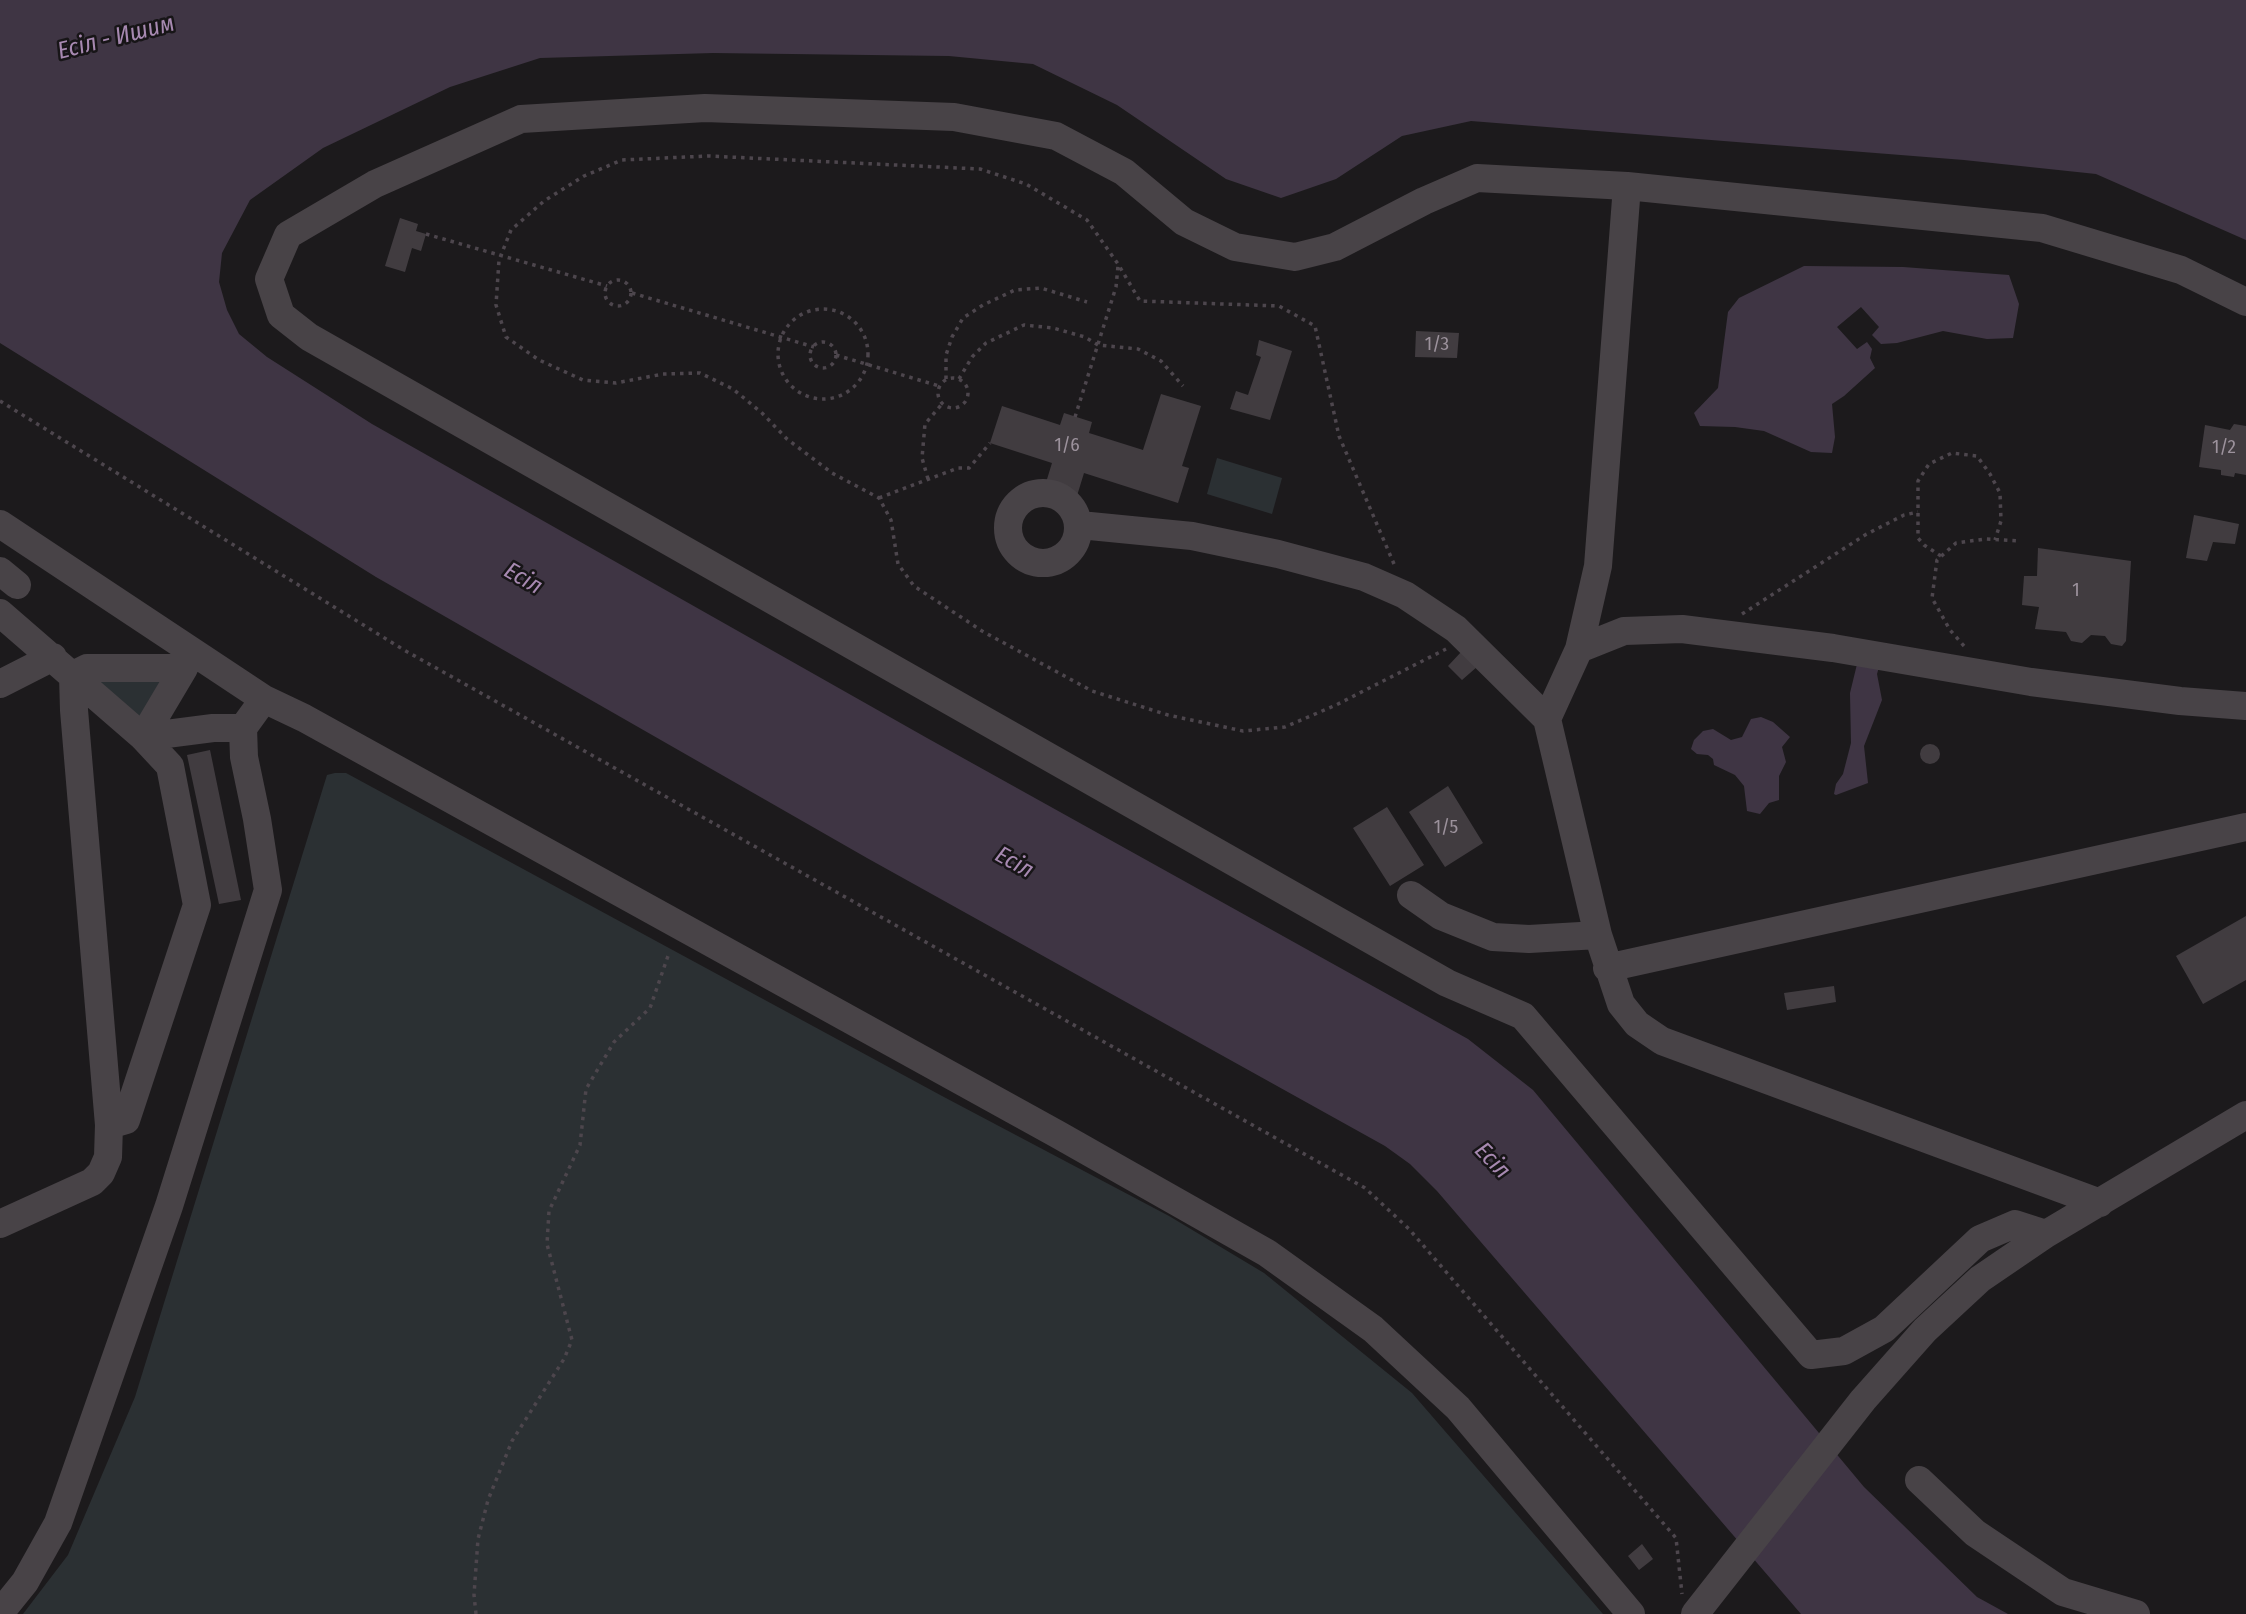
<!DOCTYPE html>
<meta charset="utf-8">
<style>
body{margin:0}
canvas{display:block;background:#1c1a1c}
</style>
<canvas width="2246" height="1614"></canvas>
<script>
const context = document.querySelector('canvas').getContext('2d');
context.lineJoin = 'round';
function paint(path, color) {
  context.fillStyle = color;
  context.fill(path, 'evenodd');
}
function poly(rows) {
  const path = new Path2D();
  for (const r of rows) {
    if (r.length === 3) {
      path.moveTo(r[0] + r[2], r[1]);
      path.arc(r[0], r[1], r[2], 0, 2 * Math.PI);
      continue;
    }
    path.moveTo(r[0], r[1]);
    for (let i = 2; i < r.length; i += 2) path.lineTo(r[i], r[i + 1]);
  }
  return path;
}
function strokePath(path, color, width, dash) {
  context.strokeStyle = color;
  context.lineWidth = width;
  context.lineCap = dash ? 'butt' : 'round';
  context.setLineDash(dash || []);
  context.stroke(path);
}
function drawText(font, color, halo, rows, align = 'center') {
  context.font = font + ' "Fira Sans Condensed",sans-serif';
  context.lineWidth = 5;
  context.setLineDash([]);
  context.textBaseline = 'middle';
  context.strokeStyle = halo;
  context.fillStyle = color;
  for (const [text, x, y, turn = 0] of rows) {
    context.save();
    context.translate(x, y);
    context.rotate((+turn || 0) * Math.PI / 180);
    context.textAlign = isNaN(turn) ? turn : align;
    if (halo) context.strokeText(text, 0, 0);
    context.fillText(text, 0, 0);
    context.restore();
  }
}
paint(poly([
 [1217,458,1282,478,1272,514,1207,494],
 [92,676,164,678,141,716,130,716],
 [335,773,346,773,942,1096,1169,1216,1264,1273,1412,1393,1603,1614,23,1614,68,1555,135,1397,327,775]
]), '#2b3033');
paint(poly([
 [0,0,2246,0,2246,240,2096,174,1964,160,1471,121,1402,136,1336,179,1281,198,1226,179,1117,105,1033,64,949,56,713,53,540,58,450,87,323,148,250,200,222,253,219,282,227,310,239,334,267,357,372,424,927,738,1468,1039,1533,1090,1864,1487,1977,1597,2008,1614,1801,1614,1437,1191,1410,1164,1385,1146,867,858,376,577,0,343],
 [1804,266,1903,267,2009,275,2019,304,2013,338,1987,339,1943,331,1897,343,1881,344,1872,335,1879,327,1861,307,1837,327,1857,349,1867,342,1872,349,1870,358,1875,368,1844,396,1832,404,1835,437,1832,453,1811,452,1764,431,1735,427,1700,426,1694,413,1718,388,1728,312,1739,298],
 [1859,656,1881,660,1877,674,1882,700,1864,746,1868,783,1836,795,1834,794,1836,784,1843,774,1851,743,1850,693],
 [1761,717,1773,722,1790,737,1782,747,1786,762,1779,776,1779,800,1769,803,1760,814,1747,811,1744,786,1735,775,1714,765,1713,759,1708,755,1697,754,1691,749,1694,740,1703,731,1713,729,1731,740,1742,737,1751,719]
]), '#3f3544');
paint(poly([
 [400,218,418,224,416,231,426,234,421,251,412,248,405,272,385,266],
 [1416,331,1459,333,1457,358,1415,357],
 [1259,340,1292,351,1270,420,1230,409,1236,391,1248,395,1261,357,1256,355],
 [1161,394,1201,406,1182,466,1189,468,1178,503,1084,473,1076,499,1044,489,1052,463,990,443,1002,406,1060,425,1064,413,1092,422,1089,433,1143,450],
 [2234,424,2246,426,2246,475,2235,473,2234,477,2221,475,2221,470,2199,467,2205,425,2230,430],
 [2194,515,2239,524,2235,544,2213,542,2207,561,2186,558],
 [2038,548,2131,561,2126,641,2122,646,2111,644,2105,636,2091,635,2082,643,2071,641,2066,632,2035,629,2039,607,2022,605,2024,576,2037,576],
 [1462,651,1478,666,1462,680,1448,666],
 [1930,754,10],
 [210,750,241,900,219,904,187,755],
 [1448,786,1483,843,1445,867,1409,812],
 [1387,807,1424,865,1390,886,1353,828],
 [2246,916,2246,980,2203,1004,2176,956],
 [1834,986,1836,1002,1787,1010,1784,993],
 [1642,1544,1653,1559,1639,1570,1628,1556]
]), '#413c40');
strokePath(poly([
 [426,234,607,286],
 [618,293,13],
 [632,293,814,347],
 [823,354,45],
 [823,355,13],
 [836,355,939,386],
 [953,393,15],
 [946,379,946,355,952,337,963,318,983,305,1015,290,1041,288,1087,302],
 [959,379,972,357,986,343,1024,325,1053,328,1085,337,1098,345,1138,349,1161,361,1183,386],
 [0,401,404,650,1365,1188,1409,1229,1676,1538,1682,1594],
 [1075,417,1116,287,1118,266],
 [928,479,922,458,925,424,942,404],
 [879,498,958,468,969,468,990,443],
 [1941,556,1924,545,1918,538,1918,481,1929,464,1952,453,1977,456,1990,474,2000,493,2001,521,1995,540],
 [1394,564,1339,436,1315,326,1279,306,1140,301,1118,264,1087,220,1026,184,980,169,708,156,622,160,584,176,544,201,511,230,499,260,496,305,506,337,539,360,583,380,616,383,663,374,700,373,733,389,762,413,787,439,832,473,879,498,891,520,898,564,914,586,982,631,1092,691,1168,715,1243,731,1285,727,1336,705,1446,649],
 [1742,614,1865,535,1904,515,1918,512],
 [1964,646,1950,630,1932,598,1937,560,1956,543,1985,539,2020,541],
 [476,1614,474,1595,478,1539,488,1500,512,1441,564,1359,572,1340,547,1244,549,1211,580,1145,586,1089,614,1042,650,1008,668,956]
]), '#4d464d', 3.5, [3.5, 5]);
strokePath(poly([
 [1627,186,1598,566,1579,649,1547,719,1598,935,1621,1004,1637,1024,1662,1041,2100,1203],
 [1043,528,35],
 [0,524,264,699],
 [1079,528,1090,526,1192,536,1278,554,1364,577,1405,595,1456,629,1547,719],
 [0,571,17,585],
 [0,613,143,737,170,766,197,905,126,1120,109,1125],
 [1579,649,1624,631,1682,629,1833,648,2031,682,2180,701,2246,706],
 [0,684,53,657],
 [1411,895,1441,916,1493,937,1529,939,1598,935],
 [1607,968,2246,827],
 [0,1224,92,1182,101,1173,108,1157,109,1125,74,710,73,675,87,668,184,668,143,737,213,728,243,728],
 [2046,1234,2015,1224,1980,1239,1884,1329,1844,1351,1811,1355,1523,1016,1447,983,309,337,281,315,269,279,288,235,375,184,521,119,705,108,954,117,1056,136,1124,172,1184,222,1235,247,1295,257,1335,247,1424,201,1477,178,1627,186,2042,228,2181,270,2246,302],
 [1919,1480,1975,1533,2063,1592,2136,1614],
 [0,1613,25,1582,58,1523,169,1206,268,890,257,819,244,757,243,728,264,699,304,718,1057,1134,1267,1253,1373,1329,1458,1408,1631,1614],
 [1695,1614,1863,1400,1925,1330,1980,1279,2046,1234,2246,1115]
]), '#484347', 28);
drawText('19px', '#9c929c', null, [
 ["1/3",1437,345],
 ["1/6",1067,446],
 ["1/2",2224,448],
 ["1",2076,591],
 ["1/5",1446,828]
]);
drawText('italic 24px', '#a789b1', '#171517', [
 ["Есіл - Ишим",116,38,-14],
 ["Есіл",523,579,30],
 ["Есіл",1014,863,29],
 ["Есіл",1492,1161,46]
]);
</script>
